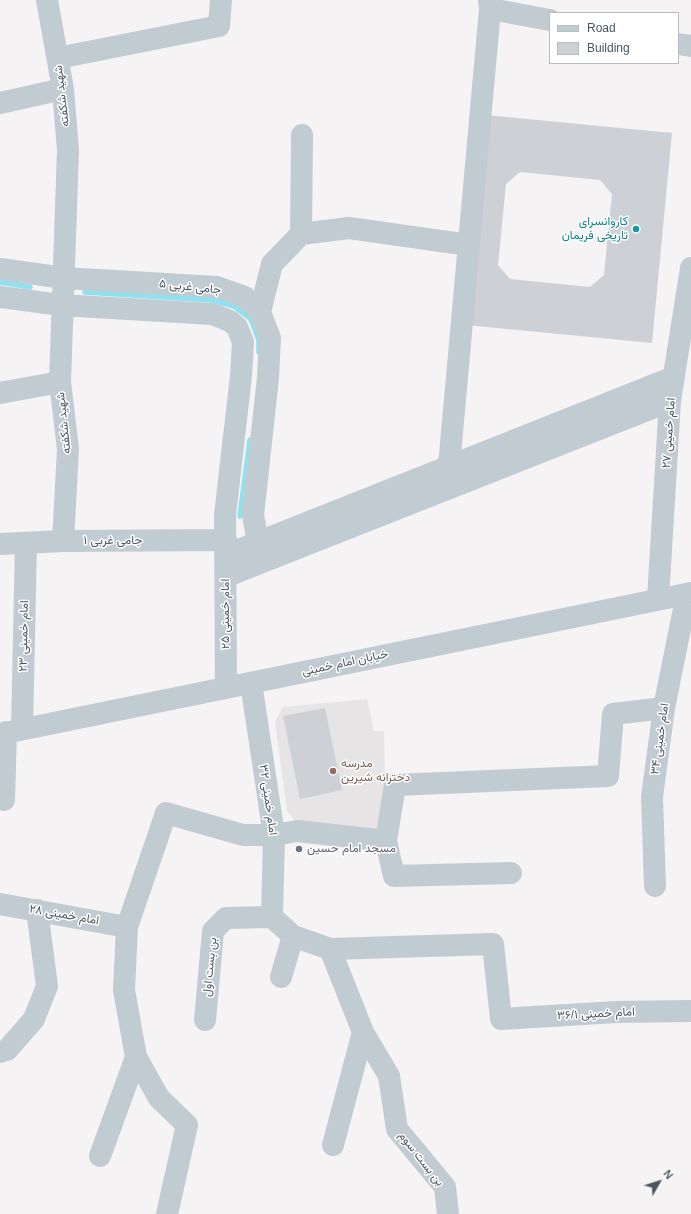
<!DOCTYPE html>
<meta charset="utf-8">
<style>
body{margin:0}
#map{position:relative;width:691px;height:1214px;overflow:hidden;background:#f5f3f3;font-family:Arial,sans-serif}
canvas{display:block}
.legend{position:absolute;left:549px;top:12px;width:130px;height:52px;box-sizing:border-box;background:#fff;border:1px solid #b7bcc0;margin:0;padding:5px 7px;list-style:none;font-size:12px;color:#4a5761}
.legend li{display:flex;align-items:center;gap:8px;height:20px}
.legend b{width:20px;border:1px solid #b7bcc0}
.north{position:absolute;left:639px;top:1162px;width:40px;height:40px;-webkit-text-stroke:3px #fff;paint-order:stroke;rotate:51deg;font-size:11px;font-weight:700;line-height:16px;text-align:center;color:#4a5761}
.north::after{content:'';display:block;margin:auto;width:14px;height:18px;background:#4a5761;clip-path:polygon(50% 0,100% 100%,50% 72%,0 100%)}
</style>
<div id="map">
<canvas width="691" height="1214"></canvas>
<ul class="legend">
<li><b style="height:5px;background:#c1cbd2"></b>Road</li>
<li><b style="height:11px;background:#cdd0d5"></b>Building</li>
</ul>
<div class="north">N</div>
</div>
<script>
const context = document.querySelector('canvas').getContext('2d');
context.lineJoin = 'round';
function paint(path, color) {
  context.fillStyle = color;
  context.fill(path, 'evenodd');
}
function poly(rows) {
  const path = new Path2D();
  for (const r of rows) {
    path.moveTo(r[0], r[1]);
    for (let i = 2; i < r.length; i += 2) path.lineTo(r[i], r[i + 1]);
  }
  return path;
}
function strokePath(path, color, width, dash) {
  context.strokeStyle = color;
  context.lineWidth = width;
  context.lineCap = dash ? 'butt' : 'round';
  context.setLineDash(dash || []);
  context.stroke(path);
}
function drawText(font, color, halo, rows, align = 'center') {
  context.font = font + ' Arial,Vazirmatn,sans-serif';
  context.lineWidth = 3;
  context.setLineDash([]);
  context.textBaseline = 'middle';
  context.strokeStyle = halo;
  context.fillStyle = color;
  for (const [text, x, y, turn = 0] of rows) {
    context.save();
    context.translate(x, y);
    context.rotate((+turn || 0) * Math.PI / 180);
    context.textAlign = isNaN(turn) ? turn : align;
    if (halo) context.strokeText(text, 0, 0);
    context.fillText(text, 0, 0);
    context.restore();
  }
}
paint(poly([
 [367,699,374,731,384,731,386,833,295,821,287,811,275,722,283,707]
]), '#e6e4e5');
strokePath(poly([
 [0,282,30,287],
 [85,292,212,300,234,306,251,319,259,340,259,352],
 [240,516,250,440]
]), '#90e0ed', 5.5);
paint(poly([
 [486,115,672,133,652,343,466,325],
 [520,172,600,180,612,194,604,275,590,287,510,279,498,265,506,184],
 [325,708,342,790,300,799,283,716]
]), '#cdd0d5');
strokePath(poly([
 [47,0,63,89,68,150,60,382,68,449,63,541],
 [490,9,550,20],
 [678,44,691,46],
 [58,58,219,26,221,0],
 [0,103,63,89],
 [301,234,302,135],
 [0,269,64,278,217,287,245,297,260,312,270,338,268,378,253,515,258,542],
 [0,297,61,305,212,314,230,321,237,327,243,342,241,376,225,515,226,688],
 [260,312,272,264,301,234,349,228,469,245],
 [0,393,60,382],
 [449,466,490,9,489,0],
 [0,544,63,541,226,540],
 [226,555,674,377],
 [227,576,670,401],
 [658,599,670,401,691,268],
 [251,683,274,835,272,917],
 [22,729,26,543],
 [0,734,691,593],
 [4,800,6,732],
 [511,873,394,876,386,841,395,785,608,776,613,714,664,708],
 [655,886,652,797,664,708,687,594],
 [0,904,127,927],
 [272,917,293,936,330,949,493,944,501,1019,616,1012,691,1011],
 [330,949,363,1032,389,1076,397,1129,445,1187,448,1214],
 [281,977,293,936],
 [205,1020,213,931,226,918,272,917],
 [0,1052,7,1050,34,1019,47,986,37,910],
 [333,1145,363,1032],
 [100,1156,136,1057],
 [167,1214,187,1125,159,1098,136,1057,124,990,127,927,166,813,243,835,274,835,297,831,386,841]
]), '#c1cbd2', 22);
for (const [x, y, r, color] of [
 [636,229,4,"#0f9aa8"],
 [333,771,4,"#8d6e63"],
 [299,849,4,"#6b7280"]
]) {
  const dot = new Path2D();
  dot.arc(x, y, r, 0, 2 * Math.PI);
  context.fillStyle = color;
  context.fill(dot);
  strokePath(dot, '#fff', 1.5);
}
drawText('12px', '#4a5761', '#fff', [
 ["شهید شکفته",62,96,-97],
 ["جامی غربی ۵",190,287,6],
 ["شهید شکفته",64,423,-96],
 ["امام خمینی ۲۷",669,433,-86],
 ["جامی غربی ۱",113,541],
 ["امام خمینی ۲۵",226,614,-90],
 ["امام خمینی ۲۳",24,636,-89],
 ["خیابان امام خمینی",345,663,-12],
 ["امام خمینی ۳۴",660,739,-82],
 ["امام خمینی ۳۲",268,800,82],
 ["امام خمینی ۲۸",64,915,10],
 ["بن بست اول",210,967,-84],
 ["امام خمینی ۳۶/۱",596,1014,-3],
 ["بن بست سوم",421,1159,52]
]);
drawText('12px', '#0d838f', '#fff', [
 ["کاروانسرای",628,222],
 ["تاریخی فریمان",628,236]
], 'right');
drawText('12px', '#785e54', '#fff', [
 ["مدرسه",341,764],
 ["دخترانه شیرین",341,778]
], 'left');
drawText('12px', '#5b616d', '#fff', [
 ["مسجد امام حسین",307,849]
], 'left');
</script>
